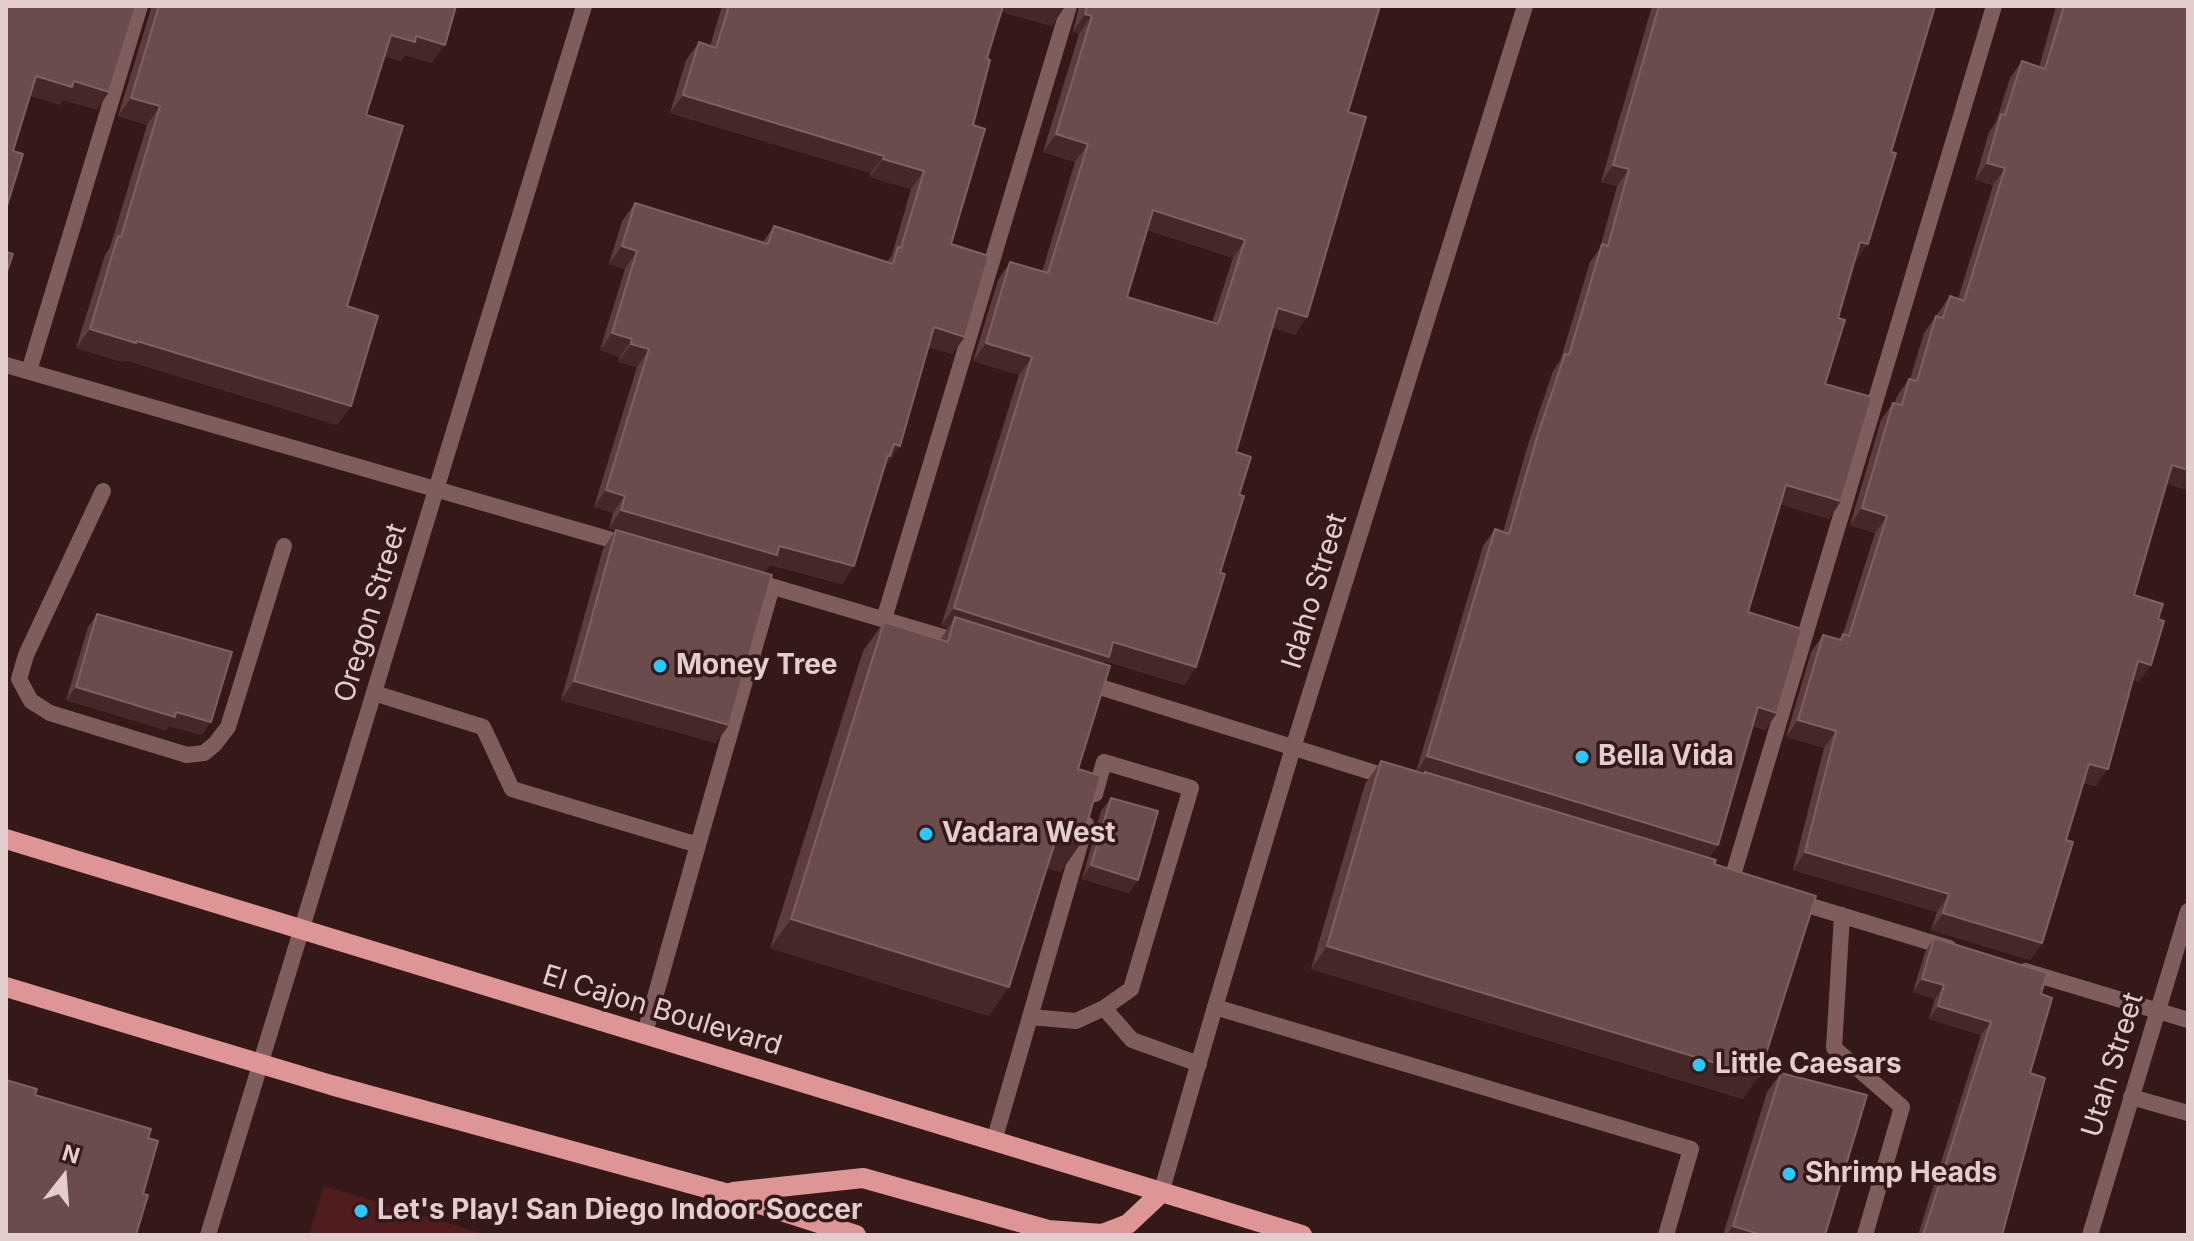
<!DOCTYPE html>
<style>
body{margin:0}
#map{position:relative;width:2194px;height:1241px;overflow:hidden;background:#351818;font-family:Inter,sans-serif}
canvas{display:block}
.frame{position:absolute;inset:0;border:8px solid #e3cecd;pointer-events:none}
.north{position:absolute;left:24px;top:1137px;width:80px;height:80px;-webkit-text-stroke:6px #351818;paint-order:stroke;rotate:17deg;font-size:22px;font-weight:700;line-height:32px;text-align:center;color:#e3cecd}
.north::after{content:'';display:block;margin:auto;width:28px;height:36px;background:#e3cecd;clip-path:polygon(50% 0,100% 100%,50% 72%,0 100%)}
</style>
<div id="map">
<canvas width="2194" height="1241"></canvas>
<div class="frame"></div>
<div class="north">N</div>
</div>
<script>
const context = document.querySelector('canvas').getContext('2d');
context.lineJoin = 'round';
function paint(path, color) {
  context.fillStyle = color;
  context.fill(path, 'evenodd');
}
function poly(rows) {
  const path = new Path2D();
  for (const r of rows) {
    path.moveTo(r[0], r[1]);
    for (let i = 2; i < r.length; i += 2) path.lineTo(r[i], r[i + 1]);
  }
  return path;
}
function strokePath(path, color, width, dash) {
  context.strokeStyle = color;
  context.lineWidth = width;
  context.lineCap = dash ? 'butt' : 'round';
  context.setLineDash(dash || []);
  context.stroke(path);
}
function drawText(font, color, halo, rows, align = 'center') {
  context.font = font + ' Inter,sans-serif';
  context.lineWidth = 7;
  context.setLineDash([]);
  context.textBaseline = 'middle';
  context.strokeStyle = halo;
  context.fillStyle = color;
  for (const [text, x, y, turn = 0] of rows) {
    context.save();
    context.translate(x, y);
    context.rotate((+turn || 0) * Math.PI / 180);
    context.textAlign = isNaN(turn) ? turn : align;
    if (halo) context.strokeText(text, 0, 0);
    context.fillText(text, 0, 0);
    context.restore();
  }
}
paint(poly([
 [324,1186,487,1235,309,1235]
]), '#501c1e');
strokePath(poly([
 [6,365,629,545],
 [29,371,140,6],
 [103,491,26,655,19,679,31,701,50,713,187,755,204,753,215,744,228,727,284,546],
 [747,579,963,643],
 [884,619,1069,6],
 [1084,682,1394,779],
 [374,693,483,727,512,789,698,845,772,587],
 [1731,882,1994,6],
 [1791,900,1949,948],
 [1842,915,1834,1048,1902,1107,1865,1235],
 [2025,971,2188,1020],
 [1215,1007,1691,1149,1666,1235],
 [1104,1008,1132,1040,1199,1064],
 [1030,1017,1076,1021,1104,1008,1131,989,1191,788,1104,762,1095,794],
 [644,1036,698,845],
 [2131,1097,2188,1113],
 [994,1141,1086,824]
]), '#7f5d5c', 16);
strokePath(poly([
 [1161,1193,1215,1007]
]), '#7f5d5c', 16);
strokePath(poly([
 [1215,1007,1293,748,1525,6],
 [208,1235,584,6],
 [2090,1235,2188,911]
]), '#7f5d5c', 16);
strokePath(poly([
 [6,839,1302,1235],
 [6,987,331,1085,725,1193,856,1235],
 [733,1192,863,1178,1048,1230,1102,1234,1128,1224,1161,1193]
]), '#dd9695', 20);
paint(poly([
 [150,6,456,6,432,63,405,55,401,61,384,56,366,115,347,306,351,406,337,425,125,360,123,362,76,348,105,255,110,247,147,125,118,116,151,9],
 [722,6,1065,6,1052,26,1002,12,987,58,973,125,951,244,965,337,952,354,929,347,888,464,886,463,854,566,842,584,770,565,764,573,609,528,613,513,594,507,637,367,618,362,620,357,600,350,625,269,609,264,622,221,635,203,763,242,774,226,887,262,892,255,911,189,870,177,871,173,670,113,686,60,699,42,710,46],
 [1079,6,1380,6,1348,112,1295,335,1272,327,1236,452,1239,495,1196,667,1184,685,1105,661,1103,664,1078,769,1061,872,1047,868,989,1016,770,948,863,651,884,622,940,640,948,628,941,626,1019,375,973,361,998,280,1010,262,1042,272,1075,162,1043,152,1079,34,1073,32],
 [1147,230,1233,258,1212,322,1127,297],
 [1652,6,1935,6,1856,261,1854,261,1838,318,1825,384,1841,501,1829,519,1780,504,1748,612,1777,713,1765,730,1753,726,1709,858,1714,864,1743,1099,1311,969,1365,784,1381,761,1416,772,1483,546,1495,529,1503,532,1526,451,1553,371,1560,361,1590,262,1600,248,1617,186,1601,182],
 [2056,6,2188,6,2188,490,2167,484,2134,595,2139,682,2133,680,2096,786,2083,783,2066,840,2042,943,2030,960,1931,930,1937,912,1793,870,1824,748,1786,737,1811,652,1823,635,1838,640,1843,634,1875,533,1850,525,1881,420,1893,403,1895,403,1897,396,1909,379,1910,379,1924,333,1950,296,1958,299,1993,185,1975,180,1989,132,1996,122,2010,78,2022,61,2039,67],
 [616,530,716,743,561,700,603,549],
 [97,614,202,735,169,726,165,730,66,700,88,627],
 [1111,798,1138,880,1129,893,1082,879,1101,811],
 [1934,938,2041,994,2030,1073,2002,1235,1918,1235,1981,1035,1929,1019,1935,999,1913,992,1925,952],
 [1781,1073,1825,1235,1723,1235,1767,1092]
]), '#5c3c3c');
paint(poly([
 [998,6,1057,6,1064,8,1052,26,995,10],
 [1085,14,1092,16,1079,34,1073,32],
 [391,35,416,36,445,45,432,63,405,55,401,61,378,54],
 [36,76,74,81,109,92,97,110,63,100,60,105,23,94],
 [683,95,884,156,871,173,670,113],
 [131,98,160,106,147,125,118,116],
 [1056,134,1088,144,1075,162,1043,152],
 [883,159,924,171,911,189,870,177],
 [1987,163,2005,168,1993,185,1975,180],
 [1613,165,1629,169,1617,186,1601,182],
 [1153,210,1245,240,1233,258,1141,228],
 [1860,242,1868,244,1856,261,1848,259],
 [622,246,637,251,625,269,609,264],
 [1278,308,1307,317,1295,335,1265,325],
 [934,327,965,337,952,354,922,345],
 [90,329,137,341,351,406,337,425,125,360,123,362,76,348],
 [612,333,632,339,620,357,600,350],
 [986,343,1032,357,1019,375,973,361],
 [631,344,649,349,637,367,618,362],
 [894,444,900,446,888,464,885,463],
 [2172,465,2188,470,2188,490,2160,482],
 [1786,485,1841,501,1829,519,1774,502],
 [606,490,625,496,613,513,594,507],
 [1862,508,1887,516,1875,533,1850,525],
 [621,510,779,546,854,566,842,584,770,565,764,573,609,528],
 [954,608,1113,642,1196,667,1184,685,1105,661,1096,674,955,617,948,628,941,626],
 [2138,661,2151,665,2139,682,2126,678],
 [574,681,729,725,716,743,561,700],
 [76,687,176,712,211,722,202,735,169,726,165,730,66,700],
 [1758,707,1777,713,1765,730,1746,724],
 [1798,720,1836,731,1824,748,1786,737],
 [1427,756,1718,845,1706,862,1425,772,1422,776,1415,774],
 [2089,764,2108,769,2096,786,2077,781],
 [1057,836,1081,843,1061,872,1036,865],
 [1805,852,1949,894,1937,912,1793,870],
 [1091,865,1138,880,1129,893,1082,879],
 [1943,913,2042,943,2030,960,1931,930],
 [791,919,1009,987,989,1016,770,948],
 [1327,946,1759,1076,1743,1099,1311,969],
 [1922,979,1944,985,1935,999,1913,992],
 [1938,1006,1991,1022,1981,1035,1929,1019],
 [1733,1226,1762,1235,1727,1235]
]), '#462727');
const building = poly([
 [6,6,136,6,109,92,74,81,72,87,36,76,13,151,23,154,6,209,6,6],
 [159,6,456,6,445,45,416,36,415,42,391,35,366,115,403,126,347,306,378,316,351,406,137,341,136,343,90,329,118,236,121,237,160,106,131,98,159,6],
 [729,6,1003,6,987,58,990,60,973,125,985,129,951,244,989,256,965,337,934,327,900,446,894,444,890,456,888,455,854,566,779,546,777,555,621,510,625,496,606,490,649,349,631,344,632,339,612,333,637,251,622,246,635,203,768,244,774,226,893,264,898,247,901,248,924,171,883,159,884,156,683,95,699,42,716,48,729,6],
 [1087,6,1380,6,1348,112,1366,117,1307,317,1278,308,1236,452,1251,457,1239,495,1244,496,1220,573,1225,574,1196,667,1113,642,1109,657,954,608,1032,357,986,343,1010,262,1048,273,1088,144,1056,134,1092,16,1085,14,1087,6],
 [1153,210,1245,240,1218,324,1127,297,1153,210],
 [1659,6,1935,6,1891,152,1896,153,1868,244,1860,242,1838,318,1845,320,1825,384,1872,397,1841,501,1786,485,1748,612,1802,629,1777,713,1758,707,1718,845,1427,756,1495,529,1509,534,1538,434,1565,354,1569,355,1602,244,1608,246,1629,169,1613,165,1659,6],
 [2064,6,2188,6,2188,470,2172,465,2134,595,2163,604,2158,619,2164,621,2151,665,2138,661,2108,769,2089,764,2066,840,2073,842,2042,943,1943,913,1949,894,1805,852,1836,731,1798,720,1823,635,1841,640,1843,634,1849,636,1887,516,1862,508,1893,403,1902,405,1909,379,1917,381,1936,316,1943,318,1950,296,1964,301,2005,168,1987,163,2001,114,2005,115,2022,61,2045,69,2064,6],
 [6,252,13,254,6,274,6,252],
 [616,530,772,575,729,725,574,681,616,530],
 [97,614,232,652,211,722,176,712,175,717,76,687,97,614],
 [955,617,1110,666,1078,769,1101,776,1081,843,1057,836,1009,987,791,919,884,622,948,642,955,617],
 [1381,761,1425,774,1425,772,1716,860,1714,864,1816,896,1759,1076,1327,946,1381,761],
 [1111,798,1158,811,1138,880,1091,865,1111,798],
 [1934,938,2047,973,2041,994,2052,998,2030,1073,2045,1078,2002,1235,1923,1235,1991,1022,1938,1006,1944,985,1922,979,1934,938],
 [1781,1073,1867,1095,1825,1235,1762,1235,1733,1226,1781,1073],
 [6,1080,37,1089,35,1095,151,1129,148,1138,158,1141,143,1194,148,1195,136,1235,6,1235,6,1080]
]);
paint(building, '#6b4c4c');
strokePath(building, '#7e6060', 2);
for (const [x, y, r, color] of [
 [660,666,8,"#29c8ff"],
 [1582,757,8,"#29c8ff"],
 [926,834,8,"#29c8ff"],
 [1699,1065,8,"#29c8ff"],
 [1789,1174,8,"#29c8ff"],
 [361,1211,8,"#29c8ff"]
]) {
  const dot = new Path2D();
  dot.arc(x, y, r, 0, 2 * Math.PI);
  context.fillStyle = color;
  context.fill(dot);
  strokePath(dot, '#351818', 3);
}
drawText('28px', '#e3cecd', '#351818', [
 ["Idaho Street",1315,591,-73],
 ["Oregon Street",371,613,-73],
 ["El Cajon Boulevard",662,1011,17],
 ["Utah Street",2113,1065,-73]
]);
drawText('bold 28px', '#e3cecd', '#351818', [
 ["Money Tree",676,666],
 ["Bella Vida",1598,757],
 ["Vadara West",942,834],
 ["Little Caesars",1715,1065],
 ["Shrimp Heads",1805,1174],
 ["Let's Play! San Diego Indoor Soccer",377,1211]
], 'left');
</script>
